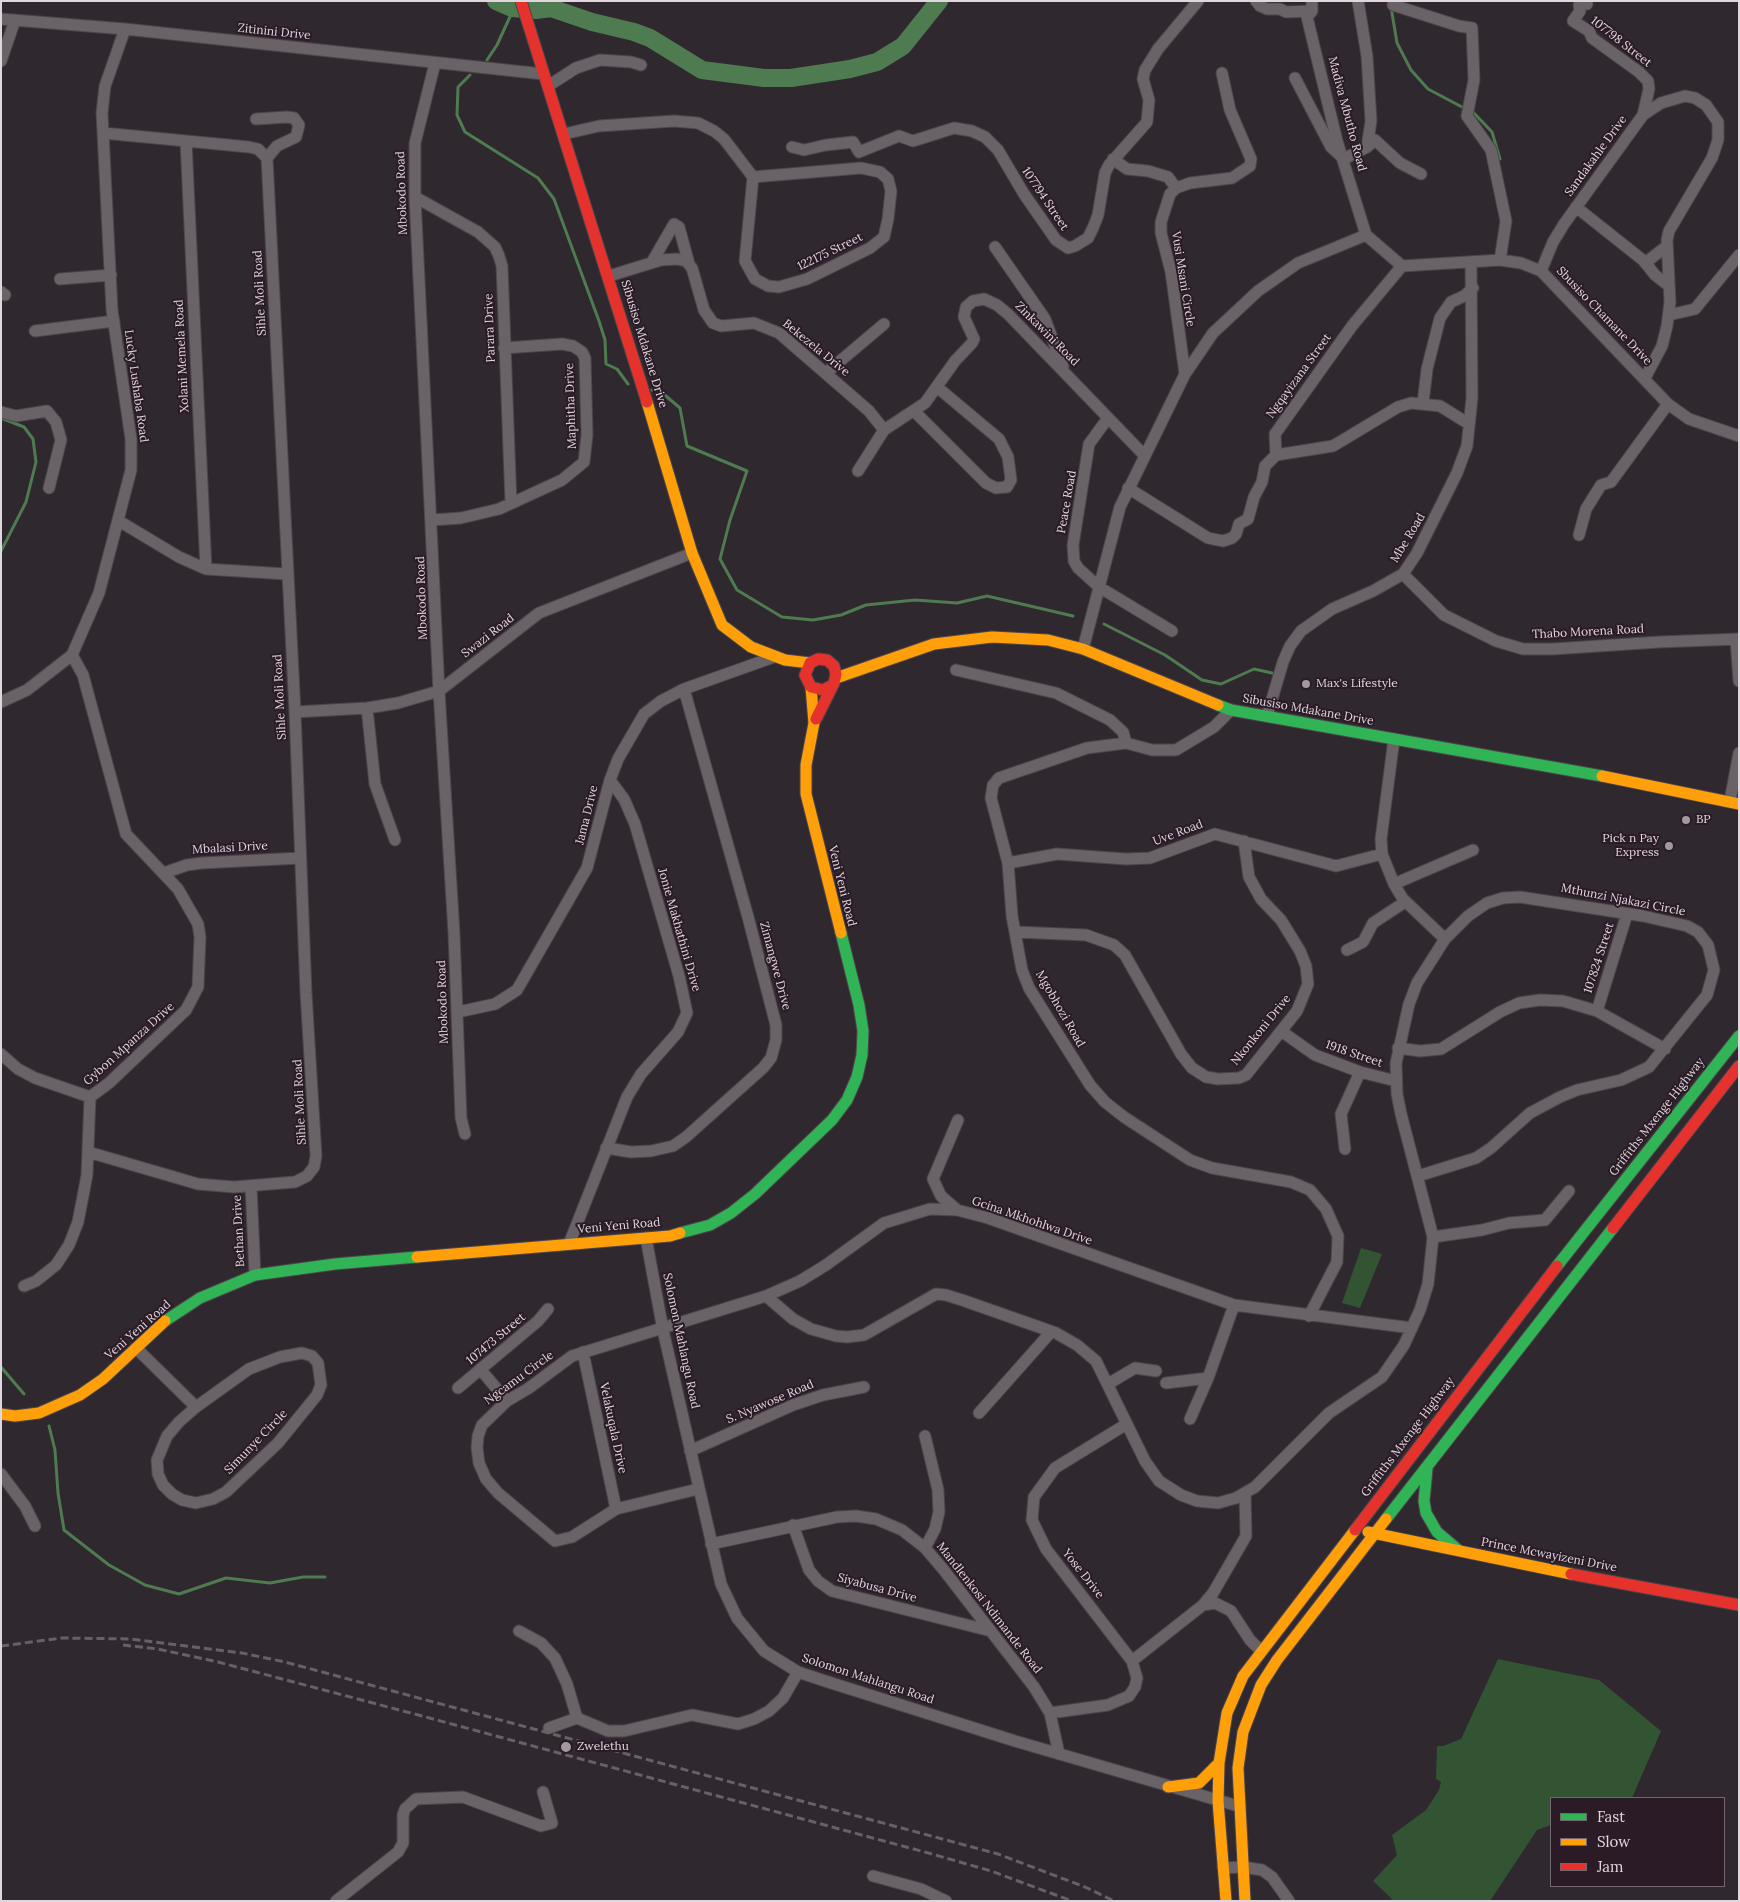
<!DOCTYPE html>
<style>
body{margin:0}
#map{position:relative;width:1740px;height:1902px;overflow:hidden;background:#30282f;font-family:Lora,serif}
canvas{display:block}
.frame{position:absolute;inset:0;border:2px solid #e0d6dd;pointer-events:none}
.legend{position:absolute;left:1550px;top:1797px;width:175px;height:90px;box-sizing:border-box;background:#2a1b26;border:1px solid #73666f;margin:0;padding:6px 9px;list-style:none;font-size:15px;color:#e0d6dd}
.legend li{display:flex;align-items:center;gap:10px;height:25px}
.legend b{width:25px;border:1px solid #73666f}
</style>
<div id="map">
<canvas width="1740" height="1902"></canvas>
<div class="frame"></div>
<ul class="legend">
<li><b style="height:6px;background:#30b455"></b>Fast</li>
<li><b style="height:6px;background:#ff9f0a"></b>Slow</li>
<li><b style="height:6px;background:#e5322d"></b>Jam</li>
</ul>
</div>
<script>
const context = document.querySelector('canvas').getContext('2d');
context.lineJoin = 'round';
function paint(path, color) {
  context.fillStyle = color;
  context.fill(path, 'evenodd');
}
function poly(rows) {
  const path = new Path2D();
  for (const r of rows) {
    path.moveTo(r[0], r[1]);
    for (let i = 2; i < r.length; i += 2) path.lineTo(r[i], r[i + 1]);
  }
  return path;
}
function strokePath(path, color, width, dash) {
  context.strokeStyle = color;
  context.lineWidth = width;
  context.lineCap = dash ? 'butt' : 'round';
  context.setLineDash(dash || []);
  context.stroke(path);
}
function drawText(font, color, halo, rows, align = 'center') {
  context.font = font + ' Lora,serif';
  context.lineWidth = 4;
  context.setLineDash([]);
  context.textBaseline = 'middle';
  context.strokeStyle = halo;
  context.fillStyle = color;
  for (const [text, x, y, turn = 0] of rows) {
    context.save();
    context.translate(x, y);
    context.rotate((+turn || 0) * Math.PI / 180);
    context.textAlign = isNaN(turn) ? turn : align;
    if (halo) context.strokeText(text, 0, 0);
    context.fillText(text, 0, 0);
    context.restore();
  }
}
paint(poly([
 [1361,1248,1382,1254,1360,1308,1342,1303],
 [1498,1659,1599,1680,1661,1731,1632,1798,1551,1798,1551,1825,1537,1830,1490,1901,1389,1901,1392,1899,1373,1881,1397,1855,1392,1835,1426,1810,1439,1790,1441,1782,1436,1779,1437,1746,1443,1746,1461,1739]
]), '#325432');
strokePath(poly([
 [1391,7,1397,43,1411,70,1428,89,1462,107,1471,110,1492,132,1500,159],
 [487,60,497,45,514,8],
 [470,75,458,87,457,115,465,132,538,178,554,199,599,321,605,340,606,364,617,369,628,384],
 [652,390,660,391,680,408,687,446,747,471,730,520,720,559,737,590,782,617,813,620,841,615,866,605,915,600,957,603,987,596,1073,616],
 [1,418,24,427,33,439,36,462,26,502,1,551],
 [1104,624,1165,655,1202,680,1221,684,1254,669,1272,673],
 [1,1367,24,1394],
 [49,1426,55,1450,58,1493,64,1530,109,1565,145,1585,179,1594,226,1578,270,1583,303,1577,325,1577]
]), '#4e7b4f', 3);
strokePath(poly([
 [496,1,512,8,536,10,551,8,592,22,634,32,650,38,702,70,764,78,791,78,850,69,877,62,903,46,939,1]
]), '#4e7b4f', 18);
const street = poly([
 [1256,1,1260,6,1267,9,1280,9,1286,12,1312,11],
 [1312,1,1312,11,1307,17,1337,141,1366,235],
 [1587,1,1587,4,1579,5,1580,11,1573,21,1589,31,1592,38,1639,72,1648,81,1649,89,1643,115],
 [1393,5,1459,26,1472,28,1474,80,1467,116,1491,150,1506,221,1500,260],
 [1,19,125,29,543,74],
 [1,61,15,20],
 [435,63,415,143,415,197,439,691,454,933,461,1118,465,1134],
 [1295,78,1331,147,1344,159,1367,147,1371,121,1367,56,1358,1],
 [548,86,576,68,600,60,631,62,641,65],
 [256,119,287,117,294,118,299,125,296,137,277,146,267,158],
 [564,134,599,126,674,121,698,123,714,131,724,139,753,177,745,261,755,279,768,286,779,287,807,279,870,248,884,237,888,219,891,191,888,179,880,172,861,168,753,177],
 [186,141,206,569],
 [792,147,804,150,826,145,853,142,859,152,899,136,913,141,954,128,972,131,985,137,998,150,1024,194,1056,240,1068,248,1075,246,1088,238,1093,228,1098,215,1105,173,1109,165,1147,122,1149,100,1143,79,1145,70,1158,49,1198,1],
 [1367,147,1375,140,1400,163,1421,174],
 [1113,159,1127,169,1148,171,1168,177,1176,188],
 [415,197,478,232,495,247,499,256,502,266,511,503],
 [1576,207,1644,261,1655,275,1669,286],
 [995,247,1045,319,1063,367],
 [652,262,674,224,679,227,689,264],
 [1645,263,1667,246],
 [1402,266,1500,260,1521,263,1541,271,1668,404,1689,419,1739,436],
 [1541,271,1553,242,1564,224,1643,115,1661,103,1685,96,1695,98,1706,105,1718,122,1718,140,1712,158,1669,231,1667,240,1670,302,1667,326,1662,346,1645,378],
 [609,276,661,260,677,259,686,261,692,268,704,310,713,323,721,326,754,323,779,333,869,411,884,430],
 [60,279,111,275],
 [1,292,5,295],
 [1669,315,1695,309,1739,255],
 [35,331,114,321],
 [826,373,884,324],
 [1185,374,1171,272,1161,233,1161,222,1170,194,1176,188,1190,183,1232,178,1250,166,1251,159,1230,110,1222,73],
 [1423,403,1427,369,1440,318,1451,302,1464,296,1473,288],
 [914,411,986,483,996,488,1007,487,1011,480,1008,457,999,439,937,387],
 [1,412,16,416,47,411,56,422,61,440,49,488],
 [1108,418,1089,444,1073,545,1074,561,1078,568,1099,587,1172,631],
 [1276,455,1333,446,1398,407,1411,403,1440,406,1469,424],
 [858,471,884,430,925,403,955,361,972,343,974,339,964,317,966,307,973,301,984,299,997,305,1008,314,1144,455],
 [1128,488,1208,538,1223,541,1232,538,1236,534,1239,524,1248,519,1254,497,1262,482,1265,466,1276,455,1275,434,1352,326,1402,266],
 [432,520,461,518,499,509,562,480,584,462,587,435,585,358,582,352,573,346,562,344,504,348],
 [119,521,179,557,206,569,286,574],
 [1579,535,1586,509,1601,485,1611,482,1668,404],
 [1403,574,1444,615,1496,641,1523,649,1553,649,1659,642,1739,639],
 [1736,639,1739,681],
 [1083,649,1120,507,1185,374,1213,333,1258,291,1298,263,1366,235,1402,266],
 [956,670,1056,693,1110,720,1123,732,1126,743],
 [1,702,27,690,72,655,99,593,131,470,131,439,112,310,102,113,105,86,125,29],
 [367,708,375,784,395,840],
 [1231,710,1214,727,1176,750,1152,750,1126,743,1087,748,999,778,993,785,991,798,1008,863,1012,916,1022,970,1029,988,1090,1085,1105,1102,1124,1117,1190,1160,1212,1168,1291,1182,1310,1190,1326,1209,1338,1236,1337,1262,1309,1316],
 [295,712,367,708,398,703,439,691,539,613,692,553],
 [1267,716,1283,662,1290,646,1301,631,1332,609,1373,591,1403,574,1417,553,1457,473,1467,446,1472,398,1471,262],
 [1394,739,1381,839,1382,854,1394,884,1403,899,1445,939],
 [1730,801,1739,753],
 [1008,863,1057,854,1126,859,1150,858,1215,834,1336,866,1382,854],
 [164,873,187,865,202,863,300,858],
 [1394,884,1473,850],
 [1016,932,1086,935,1114,945,1125,955,1181,1054,1192,1068,1206,1077,1218,1079,1239,1078,1246,1075,1297,1011,1308,984,1306,966,1300,951,1281,920,1261,899,1249,877,1244,841],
 [1347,950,1363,942,1373,923,1405,902],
 [1597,1011,1627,914],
 [458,1012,495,1004,517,990,587,868,610,780,618,759,644,714,661,701,684,689,774,657],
 [1281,1031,1315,1055,1360,1072,1396,1081],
 [1398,1048,1420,1051,1441,1049,1500,1012,1519,1003,1540,1000,1563,1001,1597,1011,1665,1049],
 [1,1054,18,1069,35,1078,90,1097],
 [606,1148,631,1152,651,1151,673,1146,686,1137,763,1068,771,1058,776,1040,776,1025,748,917,684,689],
 [1345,1149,1341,1114,1360,1072],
 [88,1152,198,1184,234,1187,295,1182,307,1176,314,1167,316,1156,306,993,295,712,267,158,258,149,249,147,103,133],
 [251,1186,255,1275],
 [957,1210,941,1196,933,1179,958,1120],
 [1433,1237,1482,1230,1509,1223,1545,1220,1569,1191],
 [646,1238,663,1330,721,1584,737,1618,764,1651,798,1672,825,1681,1015,1741,1238,1806],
 [569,1244,627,1097,641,1074,678,1032,687,1013,679,976,635,824,624,799,610,780],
 [24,1286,36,1281,56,1265,69,1245,78,1222,87,1175,90,1097,109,1083,186,1010,198,987,200,937,198,924,178,889,126,834,83,675,72,655],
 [766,1296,793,1319,811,1329,836,1336,847,1337,864,1335,936,1294,946,1295,962,1300,1056,1333,1077,1345,1096,1361,1145,1461,1159,1481,1181,1495,1197,1501,1218,1503,1236,1498,1255,1487,1329,1413,1382,1377,1404,1345,1420,1310,1428,1284,1433,1237,1401,1114,1397,1094,1396,1063,1409,1004,1417,983,1445,939,1468,916,1487,903,1503,898,1520,897,1643,916,1687,926,1698,932,1708,945,1714,970,1707,995,1649,1067,1621,1080,1577,1090,1560,1097,1530,1113,1491,1148,1476,1158,1418,1176],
 [136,1348,196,1407],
 [583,1352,616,1509],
 [302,1353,312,1356,318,1363,321,1385,317,1395,278,1443,226,1492,213,1499,196,1503,182,1500,172,1494,163,1485,158,1474,157,1460,167,1436,179,1422,196,1407,249,1369,280,1357,302,1353],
 [481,1370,507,1401],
 [1166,1383,1208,1378],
 [1108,1384,1135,1368,1156,1371],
 [458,1388,538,1321,548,1309],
 [979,1413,1051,1332],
 [1190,1419,1208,1378,1234,1305],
 [925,1436,938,1490,939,1512,935,1529,925,1548],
 [690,1451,793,1405,823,1395,864,1387],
 [1,1474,25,1506,35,1526],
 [698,1489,616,1509,572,1537,555,1541,498,1493,486,1479,479,1463,477,1448,478,1436,482,1425,507,1401,529,1388,572,1356,766,1296,800,1281,826,1265,884,1223,930,1209,957,1210,988,1218,1234,1305,1412,1328],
 [793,1525,809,1570,818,1581,832,1591,991,1631],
 [711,1544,837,1517,856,1516,876,1519,902,1530,925,1548,943,1569,1034,1687,1050,1713,1059,1754],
 [1203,1605,1215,1603,1231,1611,1250,1640,1261,1651],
 [519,1631,541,1643,555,1658,567,1684,577,1718,608,1731,624,1731,692,1715,738,1724,754,1719,769,1711,783,1698,798,1672],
 [1132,1661,1203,1605,1213,1593,1246,1536,1245,1493],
 [1050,1713,1108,1705,1129,1696,1135,1687,1137,1678,1132,1661,1046,1549,1032,1520,1034,1497,1055,1468,1125,1425],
 [549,1728,577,1718],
 [1223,1868,1243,1867,1262,1870,1272,1877,1289,1901],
 [873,1876,921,1889,946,1901],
 [336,1901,398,1852,403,1843,403,1815,405,1809,416,1799,463,1797,541,1826,552,1823,543,1792]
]);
const fast = poly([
 [1218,705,1231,710,1602,776],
 [680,1233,710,1225,731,1213,755,1194,832,1120,847,1100,857,1077,862,1055,863,1031,859,1005,841,933],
 [1557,1266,1739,1036],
 [165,1321,200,1298,255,1275,335,1264,417,1257],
 [1427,1469,1424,1501,1426,1513,1437,1532,1457,1549],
 [1386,1519,1613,1228]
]);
const slow = poly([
 [647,402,692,553,722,625,751,647,785,660,810,663],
 [836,678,934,644,992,637,1048,640,1083,649,1218,705],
 [811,687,814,723,806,765,806,794,841,933],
 [1602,776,1739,804],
 [417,1257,670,1236,680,1233],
 [1,1414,15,1416,39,1413,80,1395,103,1379,165,1321],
 [1368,1532,1571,1574],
 [1168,1787,1199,1783,1219,1763],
 [1226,1901,1218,1801,1219,1763,1227,1713,1243,1676,1355,1530],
 [1245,1901,1238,1768,1243,1732,1261,1685,1277,1660,1386,1519]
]);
const jam = poly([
 [521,1,647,402],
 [816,719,834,683,836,674,834,666,827,660,818,659,810,663,805,675,811,687,823,690,831,686],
 [1613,1228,1739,1066],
 [1355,1530,1557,1266],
 [1571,1574,1739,1605]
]);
strokePath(street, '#4c454a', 13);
strokePath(fast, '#4c454a', 13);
strokePath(slow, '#4c454a', 13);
strokePath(jam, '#4c454a', 13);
strokePath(street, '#696267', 11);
strokePath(fast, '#30b455', 11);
strokePath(slow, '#ff9f0a', 11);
strokePath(jam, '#e5322d', 11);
strokePath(poly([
 [123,1645,158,1649,218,1662,422,1716,932,1854,991,1871,1072,1901],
 [1,1646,62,1638,131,1639,242,1653,285,1662,998,1854,1085,1887,1114,1901]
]), '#676166', 3, [8, 4]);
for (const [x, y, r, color] of [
 [1306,684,5,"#a299a0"],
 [1686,820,5,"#a299a0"],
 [1669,846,5,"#a299a0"],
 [566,1747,6,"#a299a0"]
]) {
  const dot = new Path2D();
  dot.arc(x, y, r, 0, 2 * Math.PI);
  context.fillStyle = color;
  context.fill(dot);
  strokePath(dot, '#2a1b26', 2);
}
drawText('12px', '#e0d6dd', '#2a1b26', [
 ["Zitinini Drive",274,32,6],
 ["107798 Street",1621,42,38],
 ["Madiva Mbutho Road",1347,114,75],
 ["Sandakahle Drive",1596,156,-54],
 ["Mbokodo Road",402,193,-92],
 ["107794 Street",1045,199,56],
 ["122175 Street",830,252,-26],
 ["Vusi Msani Circle",1183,279,81],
 ["Sihle Moli Road",260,293,-93],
 ["Sbusiso Chamane Drive",1604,316,46],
 ["Parara Drive",490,328,-92],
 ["Zinkawini Road",1047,334,45],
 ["Sibusiso Mdakane Drive",644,344,73],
 ["Bekezela Drive",816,348,39],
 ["Xolani Memela Road",182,356,-93],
 ["Ngqayizana Street",1299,376,-54],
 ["Lucky Lushaba Road",136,386,82],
 ["Maphitha Drive",571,406,-92],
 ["Peace Road",1067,502,-80],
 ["Mbe Road",1408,538,-59],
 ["Mbokodo Road",422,598,-92],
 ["Thabo Morena Road",1588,632,-3],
 ["Swazi Road",488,636,-38],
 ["Sihle Moli Road",280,697,-93],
 ["Sibusiso Mdakane Drive",1308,710,10],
 ["Jama Drive",587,815,-76],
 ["Uve Road",1178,833,-21],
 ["Mbalasi Drive",230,848,-3],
 ["Veni Yeni Road",842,886,76],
 ["Mthunzi Njakazi Circle",1623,900,11],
 ["Jonie Makhathini Drive",679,930,74],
 ["107824 Street",1599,958,-72],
 ["Zimangwe Drive",775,966,75],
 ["Mbokodo Road",443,1002,-92],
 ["Mgobhozi Road",1060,1009,60],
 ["Nkonkoni Drive",1261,1030,-51],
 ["Gybon Mpanza Drive",129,1044,-42],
 ["1918 Street",1354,1054,19],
 ["Sihle Moli Road",300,1102,-93],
 ["Griffiths Mxenge Highway",1657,1117,-52],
 ["Gcina Mkhohlwa Drive",1032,1221,19],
 ["Veni Yeni Road",619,1226,-5],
 ["Bethan Drive",239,1231,-93],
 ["Veni Yeni Road",138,1330,-41],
 ["107473 Street",496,1339,-40],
 ["Solomon Mahlangu Road",681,1341,78],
 ["Ngcamu Circle",519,1378,-36],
 ["S. Nyawose Road",770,1402,-23],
 ["Velakuqala Drive",613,1428,78],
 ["Griffiths Mxenge Highway",1408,1437,-53],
 ["Simunye Circle",256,1442,-46],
 ["Prince Mcwayizeni Drive",1549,1555,11],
 ["Yose Drive",1083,1574,52],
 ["Siyabusa Drive",877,1588,15],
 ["Mandlenkosi Ndimande Road",989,1608,52],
 ["Solomon Mahlangu Road",868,1679,18]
]);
drawText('12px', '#e0d6dd', '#2a1b26', [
 ["Max's Lifestyle",1316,684],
 ["BP",1696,820],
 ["Pick n Pay",1659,839,"right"],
 ["Express",1659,853,"right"],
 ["Zwelethu",577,1747]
], 'left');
</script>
